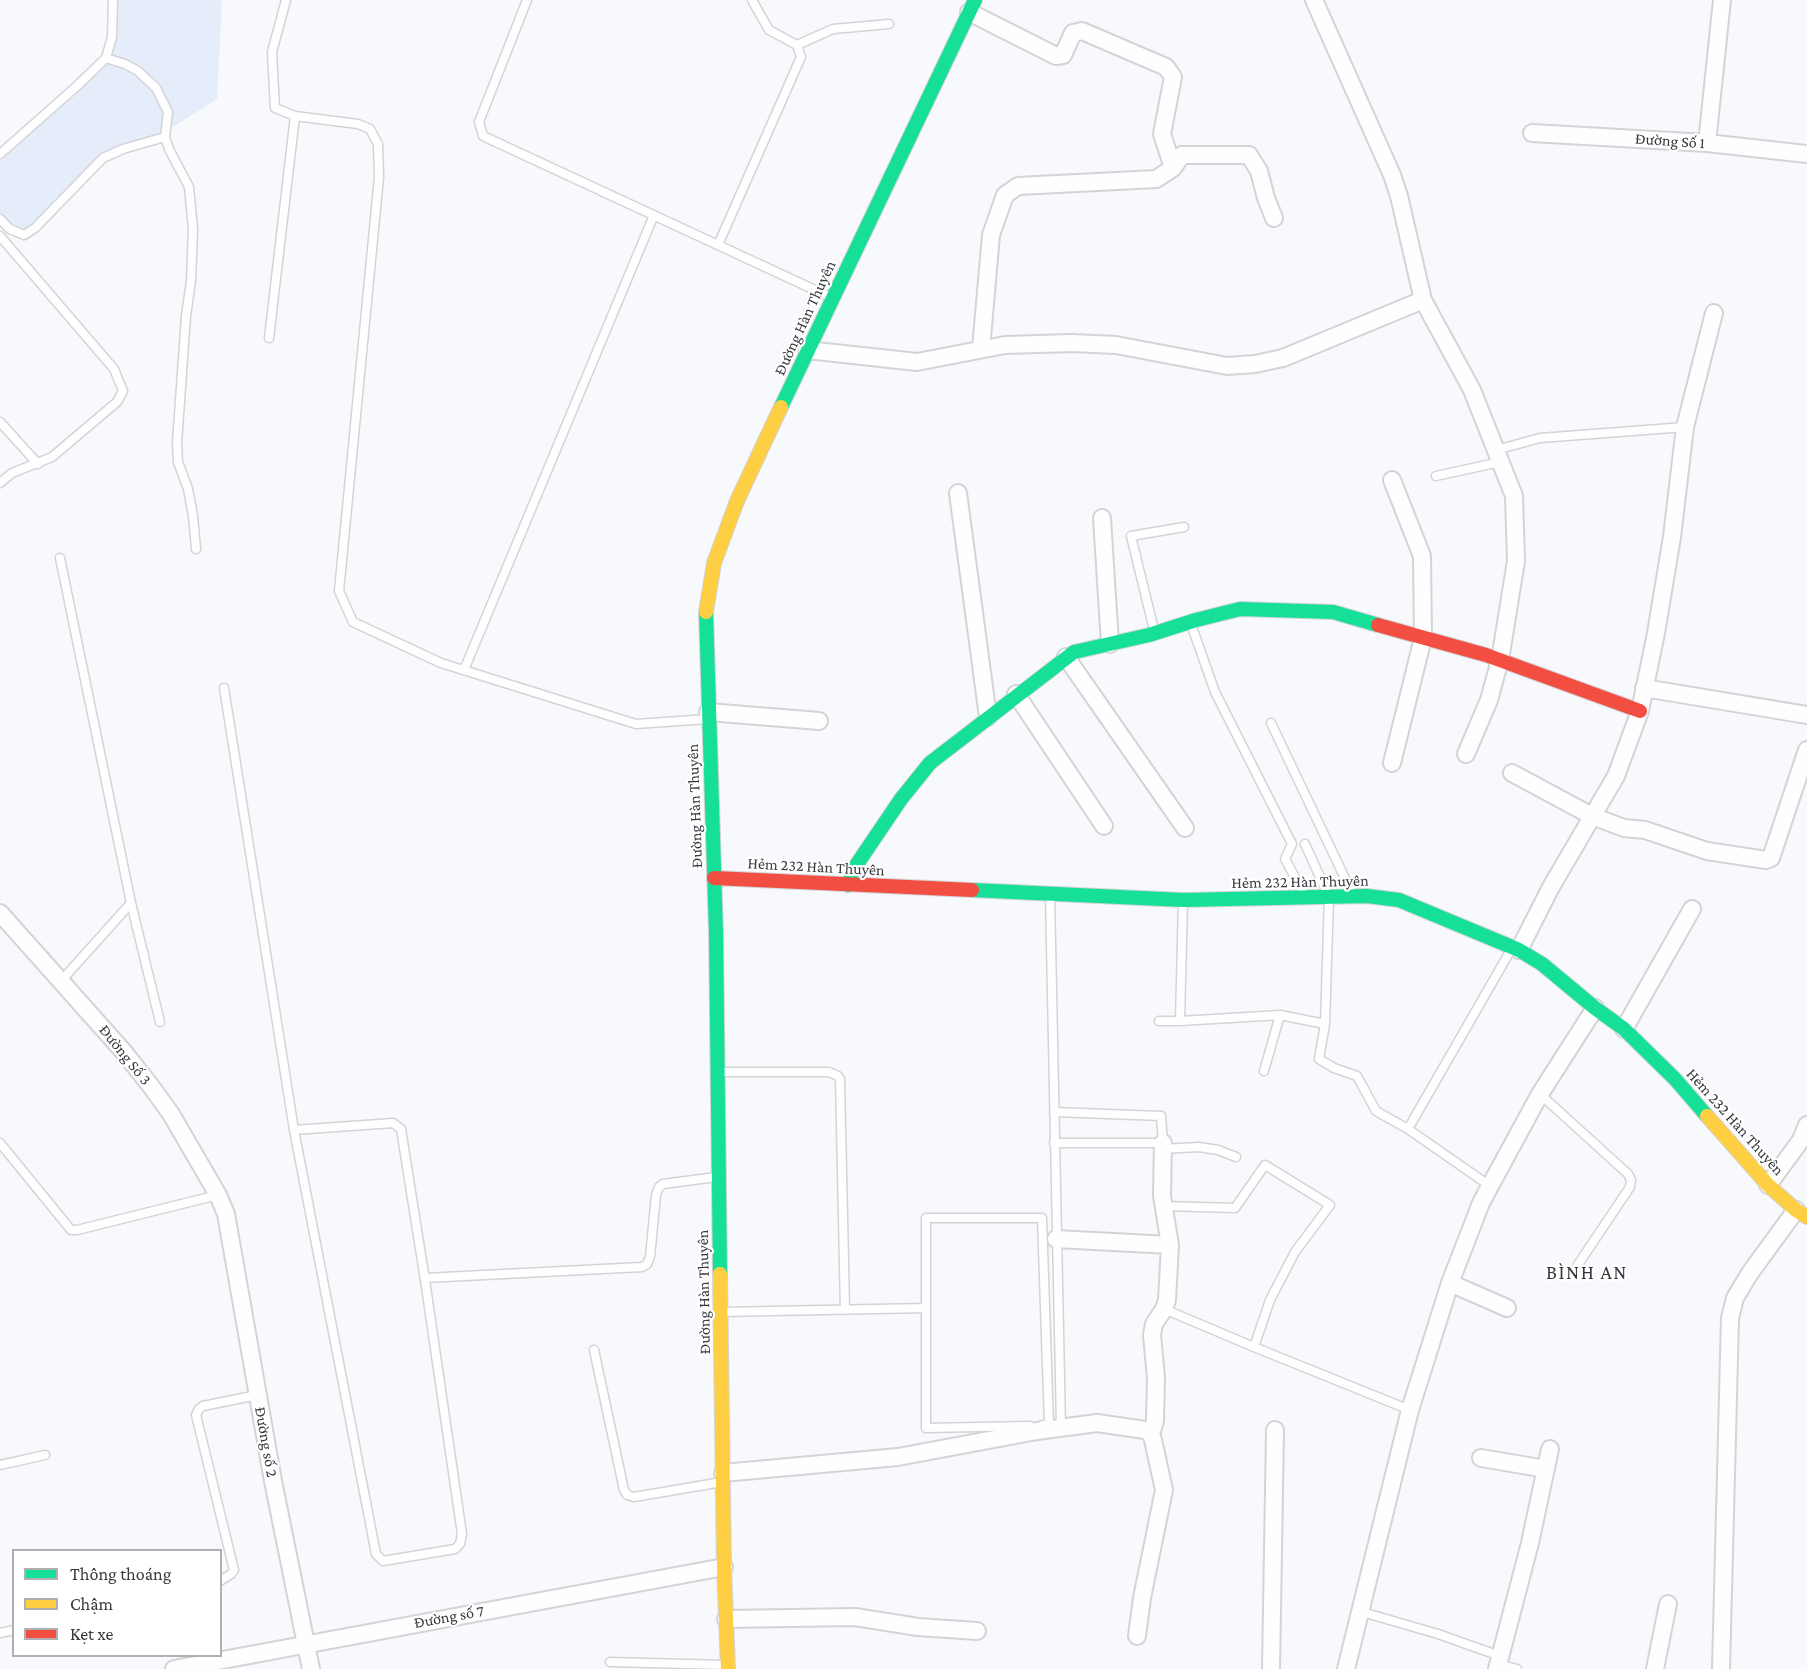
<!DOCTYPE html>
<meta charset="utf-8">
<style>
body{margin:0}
#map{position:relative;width:1807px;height:1669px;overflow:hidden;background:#f7f9fc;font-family:"Crimson Pro",serif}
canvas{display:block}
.legend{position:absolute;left:12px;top:1549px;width:210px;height:108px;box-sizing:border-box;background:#fff;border:2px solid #afb0b2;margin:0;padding:8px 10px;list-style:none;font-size:18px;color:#37393e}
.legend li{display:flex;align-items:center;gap:12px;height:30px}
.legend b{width:30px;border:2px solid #afb0b2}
</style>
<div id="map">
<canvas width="1807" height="1669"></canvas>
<ul class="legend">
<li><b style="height:8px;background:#16e098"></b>Thông thoáng</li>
<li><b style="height:8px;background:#ffcf43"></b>Chậm</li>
<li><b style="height:8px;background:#f24e42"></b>Kẹt xe</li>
</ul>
</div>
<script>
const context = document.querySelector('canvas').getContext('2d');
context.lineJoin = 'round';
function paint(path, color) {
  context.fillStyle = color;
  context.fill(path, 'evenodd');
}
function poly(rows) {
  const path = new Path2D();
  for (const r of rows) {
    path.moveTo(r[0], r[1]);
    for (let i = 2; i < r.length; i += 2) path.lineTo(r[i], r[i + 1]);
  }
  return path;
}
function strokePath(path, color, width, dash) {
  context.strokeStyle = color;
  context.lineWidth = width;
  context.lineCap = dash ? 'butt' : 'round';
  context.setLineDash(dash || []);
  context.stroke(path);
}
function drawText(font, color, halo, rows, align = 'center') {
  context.font = font + ' "Crimson Pro",serif';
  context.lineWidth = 4.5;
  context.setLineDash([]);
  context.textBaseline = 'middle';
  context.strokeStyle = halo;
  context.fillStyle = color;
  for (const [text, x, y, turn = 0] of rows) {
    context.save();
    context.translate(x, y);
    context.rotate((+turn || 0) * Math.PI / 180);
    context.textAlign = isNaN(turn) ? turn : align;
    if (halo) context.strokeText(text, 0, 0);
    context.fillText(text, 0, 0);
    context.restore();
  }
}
paint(poly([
 [117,0,222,0,217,99,162,134,121,145,101,155,33,225,23,231,11,226,0,214,0,159,40,124,111,56,116,38]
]), '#e6edfa');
const lane = poly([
 [286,0,272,52,275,108,295,116,358,124,370,129,378,144,379,177,339,591,353,622,441,663,636,724,708,719],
 [527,0,479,122,483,136,830,297],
 [752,0,769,30,797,45,833,29,889,24],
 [106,58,125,64,138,71,156,88,168,112,165,137,169,149,189,187,193,229,191,281,186,316,177,443,178,462,188,489,193,516,196,549],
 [0,154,78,85,106,58,112,37,113,0],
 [0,219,10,229,24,235,35,228,103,158,123,149,165,137],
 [0,236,114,369,123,391,117,402,52,457,12,473,0,483],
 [718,245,801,57,797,45],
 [269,338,295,116],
 [0,422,38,464],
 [1496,450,1540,438,1685,427],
 [1436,476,1500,462],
 [60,558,131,903,61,981],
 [1191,624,1215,692,1292,844,1285,859,1304,894],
 [1154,630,1131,536,1184,527],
 [464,670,654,215],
 [224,688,294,1130,376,1554,383,1561,455,1549,460,1544,462,1534,425,1280,401,1129,393,1123,294,1130],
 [1271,723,1352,893],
 [1305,844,1329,897,1325,1024,1319,1059,1334,1068,1357,1076,1376,1111,1408,1129],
 [1050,895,1061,1428],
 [131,903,160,1022],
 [1280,1015,1325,1024],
 [1159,1021,1180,1021,1183,901],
 [1180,1021,1280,1015,1264,1071],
 [721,1072,829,1072,838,1076,840,1079,845,1310],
 [1540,1094,1628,1174,1631,1180,1630,1187,1577,1266],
 [1054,1112,1161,1116,1163,1143,1054,1143],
 [0,1143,71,1230,77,1230,218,1195],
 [1162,1149,1199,1147,1218,1150,1236,1157],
 [1490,1186,1408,1129,1512,948],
 [1163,1206,1235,1208,1265,1165,1330,1205,1295,1252,1270,1300,1254,1347],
 [425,1278,642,1267,647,1264,650,1257,656,1195,659,1187,663,1184,716,1177],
 [926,1308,926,1218,1042,1218,1049,1425,1043,1425],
 [1164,1309,1254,1347,1410,1410],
 [721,1312,926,1308,926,1428,1030,1426],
 [594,1350,624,1490,627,1495,634,1497,722,1482],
 [0,1465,45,1455],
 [220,1581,231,1574,234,1570,196,1415,199,1409,203,1406,257,1395],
 [1362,1612,1438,1634,1500,1656],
 [0,1633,14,1630],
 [610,1662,727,1665],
 [1498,1664,1517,1669]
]);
const street = poly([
 [1314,0,1392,175,1399,196,1423,300,1472,390,1514,496,1516,561,1500,660,1489,700,1466,754],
 [969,12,1056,56,1063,55,1073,33,1082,31,1166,67,1173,77,1162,134,1173,168],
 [1532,133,1707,143,1807,154],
 [1707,143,1722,0],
 [981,349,991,235,1005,195,1018,186,1156,179,1173,168,1182,155,1249,155,1259,171,1266,198,1274,218],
 [807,350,917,362,1005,345,1072,343,1116,345,1227,366,1255,364,1283,358,1423,300],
 [1392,480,1422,556,1423,638,1392,763],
 [958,493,988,717],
 [1102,518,1110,644],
 [1066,657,1185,828],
 [1644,688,1807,715],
 [1016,694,1104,826],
 [708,712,819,721],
 [1512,773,1592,816,1624,828,1645,830,1707,851,1766,860,1771,858,1807,750],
 [0,913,123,1051,150,1085,171,1114,218,1195,226,1214,273,1481,311,1669],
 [1519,950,1551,887,1616,776,1640,711,1656,633,1672,537,1685,427,1714,313],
 [1624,1029,1692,909],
 [1768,1185,1801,1140,1807,1125],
 [1056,1239,1170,1245],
 [1450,1283,1507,1308],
 [1151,1434,1155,1421,1156,1378,1152,1335,1154,1324,1164,1309,1167,1300,1170,1245,1162,1196,1163,1143],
 [1481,1458,1546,1469],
 [723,1473,898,1457,1037,1431,1097,1423,1145,1430,1151,1434,1153,1440,1164,1490,1142,1598,1137,1636],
 [726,1619,855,1617,918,1627,977,1631],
 [174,1669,724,1567],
 [1271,1669,1275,1430],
 [1346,1669,1410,1410,1450,1283,1481,1203,1490,1186,1540,1094,1595,1008],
 [1497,1669,1530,1543,1550,1449],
 [1655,1669,1668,1604],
 [1721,1669,1730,1318,1735,1298,1750,1273,1796,1210]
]);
const fast = poly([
 [781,407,975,0],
 [706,612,716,933,720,1274],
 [848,885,855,867,901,799,930,763,1074,652,1149,635,1196,620,1240,609,1333,612,1378,625],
 [972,890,1183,900,1367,896,1399,900,1519,950,1542,964,1595,1008,1624,1029,1675,1079,1707,1116]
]);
const slow = poly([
 [706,612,714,563,737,501,781,407],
 [1707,1116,1768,1185,1796,1210,1807,1217],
 [720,1274,724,1567,728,1669]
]);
const jam = poly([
 [1378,625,1486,655,1640,711],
 [714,878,972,890]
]);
strokePath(lane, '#d2d4d7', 11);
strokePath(street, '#d2d4d7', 20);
strokePath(fast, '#d2d4d7', 16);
strokePath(slow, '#d2d4d7', 16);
strokePath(jam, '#d2d4d7', 16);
strokePath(lane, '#fefeff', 8);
strokePath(street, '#fefeff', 16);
strokePath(fast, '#16e098', 14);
strokePath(slow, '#ffcf43', 14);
strokePath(jam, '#f24e42', 14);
drawText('16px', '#37393e', '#fff', [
 ["Đường Số 1",1670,141,4],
 ["Đường Hàn Thuyên",805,318,-65],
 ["Đường Hàn Thuyên",695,806,-92],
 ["Hẻm 232 Hàn Thuyên",816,867,3],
 ["Hẻm 232 Hàn Thuyên",1300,882,-1],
 ["Đường Số 3",125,1055,51],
 ["Hẻm 232 Hàn Thuyên",1735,1122,48],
 ["Đường Hàn Thuyên",704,1292,-91],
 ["Đường số 2",266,1442,80],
 ["Đường số 7",449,1617,-10]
]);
context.letterSpacing = '1.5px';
drawText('20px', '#37393e', '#fff', [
 ["BÌNH AN",1587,1273]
]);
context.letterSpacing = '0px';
</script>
